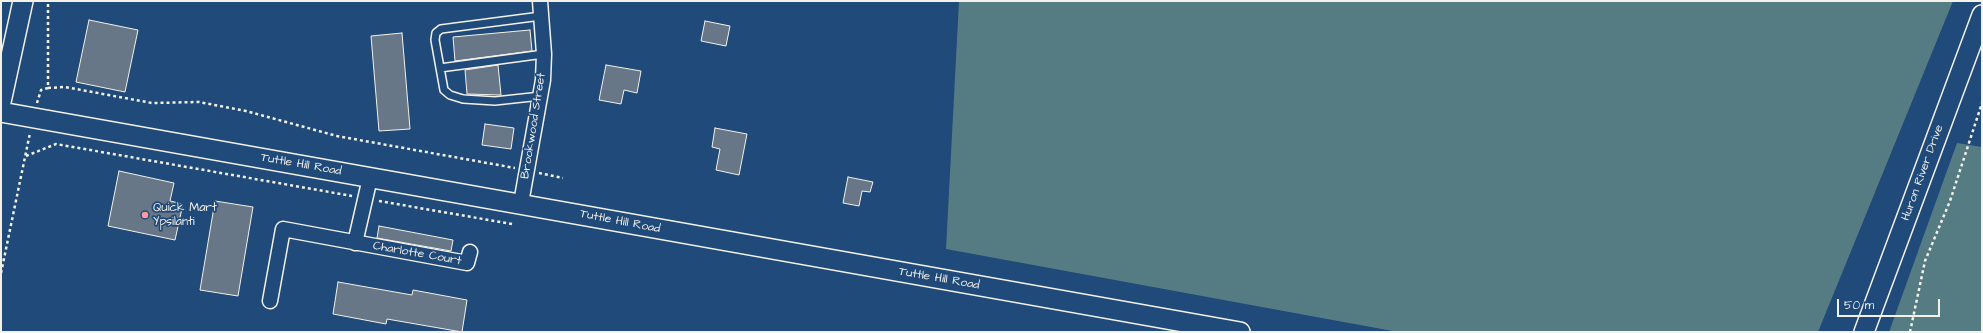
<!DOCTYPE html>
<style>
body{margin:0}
#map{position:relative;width:1983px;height:333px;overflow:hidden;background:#1f4a7a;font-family:"Architects Daughter",sans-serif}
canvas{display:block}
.frame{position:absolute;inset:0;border:2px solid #f4f1e8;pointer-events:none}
.scale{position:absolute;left:1837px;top:299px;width:103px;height:18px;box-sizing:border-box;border:2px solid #f4f1e8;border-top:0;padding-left:5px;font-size:12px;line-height:14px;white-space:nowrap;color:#f4f1e8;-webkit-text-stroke:3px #1f4a7a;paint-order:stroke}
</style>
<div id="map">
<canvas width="1983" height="333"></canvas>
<div class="frame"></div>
<div class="scale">50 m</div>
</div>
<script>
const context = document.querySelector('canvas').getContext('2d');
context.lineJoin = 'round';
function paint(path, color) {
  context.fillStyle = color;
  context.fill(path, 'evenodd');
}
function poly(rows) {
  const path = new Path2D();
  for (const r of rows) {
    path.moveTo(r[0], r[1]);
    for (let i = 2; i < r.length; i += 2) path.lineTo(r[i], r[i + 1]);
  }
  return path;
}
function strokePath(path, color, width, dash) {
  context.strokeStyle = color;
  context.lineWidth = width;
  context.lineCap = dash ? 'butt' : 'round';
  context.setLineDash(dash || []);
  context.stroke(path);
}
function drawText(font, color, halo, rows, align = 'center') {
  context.font = font + ' "Architects Daughter",sans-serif';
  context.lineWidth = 3.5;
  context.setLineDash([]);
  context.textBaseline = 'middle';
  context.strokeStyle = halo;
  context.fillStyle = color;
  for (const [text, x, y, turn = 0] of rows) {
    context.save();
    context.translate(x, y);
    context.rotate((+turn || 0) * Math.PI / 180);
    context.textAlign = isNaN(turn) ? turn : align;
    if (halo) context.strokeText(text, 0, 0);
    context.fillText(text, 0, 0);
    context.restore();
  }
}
paint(poly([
 [959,1,1953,1,1818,332,1398,332,946,249],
 [1957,143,1982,147,1982,332,1889,332]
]), '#557c83');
const building = poly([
 [89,20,138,30,125,92,76,82,89,20],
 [705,21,730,26,726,46,701,41,705,21],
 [530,30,532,51,455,61,453,37,530,30],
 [402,33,410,129,379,131,371,36,402,33],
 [498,65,501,95,467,94,465,70,498,65],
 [606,65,641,71,637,93,624,90,621,104,599,100,606,65],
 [485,124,514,128,511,149,482,145,485,124],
 [715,128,747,134,739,175,716,170,720,149,712,147,715,128],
 [119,171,174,183,170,201,183,204,175,240,108,226,119,171],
 [848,177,873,182,870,192,862,191,859,206,843,203,848,177],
 [215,201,253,207,238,296,200,290,215,201],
 [379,226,453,240,451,251,377,238,379,226],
 [338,282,412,295,413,290,467,300,462,332,387,319,386,324,333,314,338,282]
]);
paint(building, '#677787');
strokePath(building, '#f4f1e8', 1);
const lane = poly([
 [541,16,441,29,436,33,435,40,444,90,450,95,463,99,495,101,541,96],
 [440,68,544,54]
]);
const street = poly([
 [521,203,543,80,544,54,540,1],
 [355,243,370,178],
 [270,301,283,229,467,263,470,252]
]);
const secondary = poly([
 [1,102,23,1],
 [1,112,1240,332],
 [1864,332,1982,15]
]);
strokePath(lane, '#f4f1e8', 10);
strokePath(street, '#f4f1e8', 17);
strokePath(secondary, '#f4f1e8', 22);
strokePath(poly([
 [48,88,65,87,152,103,199,102,246,111,337,136,515,168],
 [37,103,41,90,48,88,48,1],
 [26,156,56,144,352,196],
 [539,173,563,178],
 [379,201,512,224],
 [1,273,30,133],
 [1910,332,1925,261,1950,201,1982,103]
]), '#f4f1e8', 2.5, [3, 3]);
strokePath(lane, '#1f4a7a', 7);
strokePath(street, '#1f4a7a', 14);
strokePath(secondary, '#1f4a7a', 19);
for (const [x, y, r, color] of [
 [145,215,4,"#ff9aa2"]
]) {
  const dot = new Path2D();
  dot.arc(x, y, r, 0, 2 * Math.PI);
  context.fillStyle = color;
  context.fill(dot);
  strokePath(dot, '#1f4a7a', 1.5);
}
drawText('12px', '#f4f1e8', '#1f4a7a', [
 ["Brookwood Street",534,126,-81],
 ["Tuttle Hill Road",301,165,10],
 ["Huron River Drive",1923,173,-70],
 ["Tuttle Hill Road",620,222,11],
 ["Charlotte Court",417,254,10],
 ["Tuttle Hill Road",939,279,10]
]);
drawText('12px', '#f4f1e8', '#1f4a7a', [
 ["Quick Mart",153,208],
 ["Ypsilanti",153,222]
], 'left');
</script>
